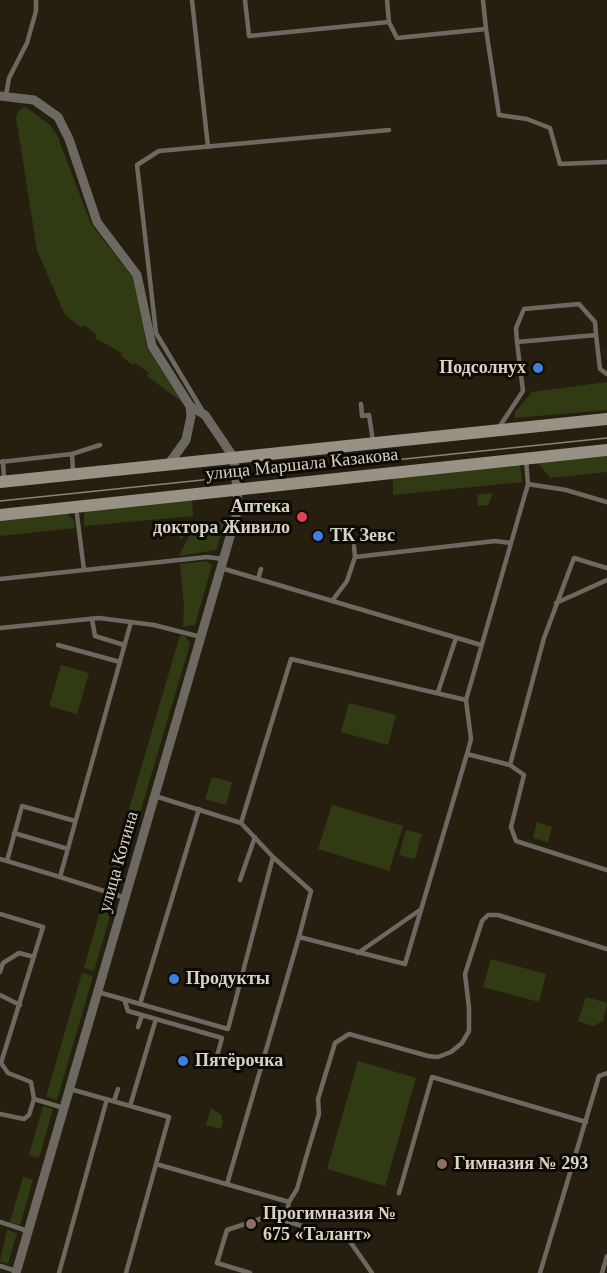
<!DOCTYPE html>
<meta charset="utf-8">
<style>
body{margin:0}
canvas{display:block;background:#261f10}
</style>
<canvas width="607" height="1273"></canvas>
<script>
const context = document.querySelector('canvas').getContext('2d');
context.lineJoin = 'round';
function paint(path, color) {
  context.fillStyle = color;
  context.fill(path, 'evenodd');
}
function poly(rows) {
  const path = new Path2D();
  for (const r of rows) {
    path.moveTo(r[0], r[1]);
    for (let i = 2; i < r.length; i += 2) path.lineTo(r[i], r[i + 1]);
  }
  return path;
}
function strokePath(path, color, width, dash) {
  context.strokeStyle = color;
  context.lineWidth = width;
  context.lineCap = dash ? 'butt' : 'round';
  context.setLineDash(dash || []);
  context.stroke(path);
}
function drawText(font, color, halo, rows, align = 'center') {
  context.font = font + ' "Times New Roman",serif';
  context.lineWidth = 6;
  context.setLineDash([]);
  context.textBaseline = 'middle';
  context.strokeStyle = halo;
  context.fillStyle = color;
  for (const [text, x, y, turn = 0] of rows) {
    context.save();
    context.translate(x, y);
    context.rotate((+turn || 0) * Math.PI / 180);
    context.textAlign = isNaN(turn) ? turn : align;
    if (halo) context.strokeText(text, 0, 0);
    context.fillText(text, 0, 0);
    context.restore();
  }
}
paint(poly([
 [26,107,50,125,57,135,91,224,133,278,147,348,182,402,147,376,149,373,135,363,133,365,121,356,122,353,95,338,97,335,84,325,82,328,65,315,37,250,16,117,19,110],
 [607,382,607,410,515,418,515,412,532,392],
 [607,456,607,472,550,478,538,463],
 [520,465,522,482,393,495,393,478],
 [493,493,488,505,478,506,477,495],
 [192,500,193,516,84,526,84,511],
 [66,513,73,519,75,528,0,536,0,520],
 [225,521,216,550,179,556,195,524],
 [190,524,182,539,167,526],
 [206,561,212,565,195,625,183,627,184,606,180,564],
 [180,635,185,636,190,644,118,887,116,890,106,888],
 [61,665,89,673,77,714,49,706],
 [349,703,396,715,388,745,341,732],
 [212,777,232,782,226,805,205,799],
 [332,805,403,826,389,871,318,849],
 [537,822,552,827,548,842,533,838],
 [406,830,422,834,415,859,399,855],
 [104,897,111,899,113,905,94,971,84,968],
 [491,959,546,974,539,1002,483,987],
 [82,973,93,976,57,1100,46,1097],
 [586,997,607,1003,603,1021,593,1026,578,1021],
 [358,1061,416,1078,385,1186,327,1169],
 [43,1106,53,1109,39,1158,29,1155],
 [211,1108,221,1115,223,1123,220,1129,206,1125],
 [23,1177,33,1180,20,1225,10,1222],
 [7,1230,17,1233,8,1264,0,1261]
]), '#303b13');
strokePath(poly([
 [192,0,208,147],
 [245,0,249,36,389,22,397,38,486,29,499,115,527,119,550,128,560,164,607,162],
 [387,0,389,22],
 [483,0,486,29],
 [6,95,9,78,27,43,36,11,36,0],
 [517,342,516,328,524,309,579,304,595,322,596,335],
 [361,404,362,416,369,415,373,441],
 [202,410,156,333,137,165,159,151,389,130],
 [498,429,523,391,517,342,596,335,600,369,607,374],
 [72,454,73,472],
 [3,461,4,479],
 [0,462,72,454,100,445],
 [528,484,566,490,607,502],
 [76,507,84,570],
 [355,557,495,541,511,543],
 [221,568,481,645],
 [607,568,574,558,544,638,510,765,524,775,511,827,516,841,607,870],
 [0,579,207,557,223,559],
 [258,579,261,569],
 [332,601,347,581,355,557,354,546],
 [556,603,607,580],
 [92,619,95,636,124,645],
 [0,628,99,618,154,625,201,637],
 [58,645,120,662],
 [438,692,456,638],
 [467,754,510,765],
 [241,823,291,659,466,700],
 [14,833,68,849],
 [273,857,311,891,299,937],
 [0,859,60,877,131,622],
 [7,861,22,806,75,821],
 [60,877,126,898],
 [240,880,255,837],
 [0,914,43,927,1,1063],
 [358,953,420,910],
 [0,972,3,963,19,953,34,957],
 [98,992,228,1029,273,857,241,823,155,796],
 [0,995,20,1005],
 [124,999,128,1011,222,1038,214,1067],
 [140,1004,199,809],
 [138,1027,142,1015],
 [70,1089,169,1117,126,1273],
 [34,1099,64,1108],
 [114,1101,118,1089],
 [130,1106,156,1019],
 [0,1114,24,1119,29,1115,34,1099,31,1082,8,1073,1,1063],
 [156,1164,289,1202,297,1189,307,1154,319,1114,318,1099,335,1043,349,1034,428,1056,438,1057,451,1052,462,1043,469,1031,469,1008,465,974,482,921,488,915,498,915,607,949],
 [227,1184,299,937,405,964,467,754,471,739,466,700,528,484,526,459],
 [399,1193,432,1077,586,1122],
 [285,1221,289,1202],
 [0,1222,28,1231],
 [0,1266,16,1271],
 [59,1273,107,1099],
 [250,1273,217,1263,227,1230,269,1216,349,1240,372,1273],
 [540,1273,599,1076,607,1073],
 [602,1273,607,1256]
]), '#6b6961', 4.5);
strokePath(poly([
 [0,96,34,100,58,117,69,139,97,222,137,275,152,346,190,406,191,416,186,440,168,465],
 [16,1273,236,516,238,502,234,458,205,415,190,406]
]), '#6b6961', 9);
strokePath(poly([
 [0,482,607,419],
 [0,515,607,450]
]), '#979285', 12);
strokePath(poly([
 [0,501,607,438]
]), '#8a8478', 1.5);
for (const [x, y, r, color] of [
 [538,368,6,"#3f7fe0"],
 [302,517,6,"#e0444e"],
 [318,536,6,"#3f7fe0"],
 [174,979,6,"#3f7fe0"],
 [183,1061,6,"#3f7fe0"],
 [442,1164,6,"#8d6e63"],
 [251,1224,6,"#8d6e63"]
]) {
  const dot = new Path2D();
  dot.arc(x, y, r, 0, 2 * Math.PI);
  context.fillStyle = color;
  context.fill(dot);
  strokePath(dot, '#0d0a04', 2);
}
drawText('bold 18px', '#d6d2c8', '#0d0a04', [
 ["Подсолнух",526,368,"right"],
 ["Аптека",290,507,"right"],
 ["доктора Живило",290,528,"right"],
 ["ТК Зевс",330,536],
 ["Продукты",186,979],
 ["Пятёрочка",195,1061],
 ["Гимназия № 293",454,1164],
 ["Прогимназия №",263,1214],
 ["675 «Талант»",263,1235]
], 'left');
drawText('18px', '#d6d2c8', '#0d0a04', [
 ["улица Маршала Казакова",302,465,-6],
 ["улица Котина",119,862,-74]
]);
</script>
